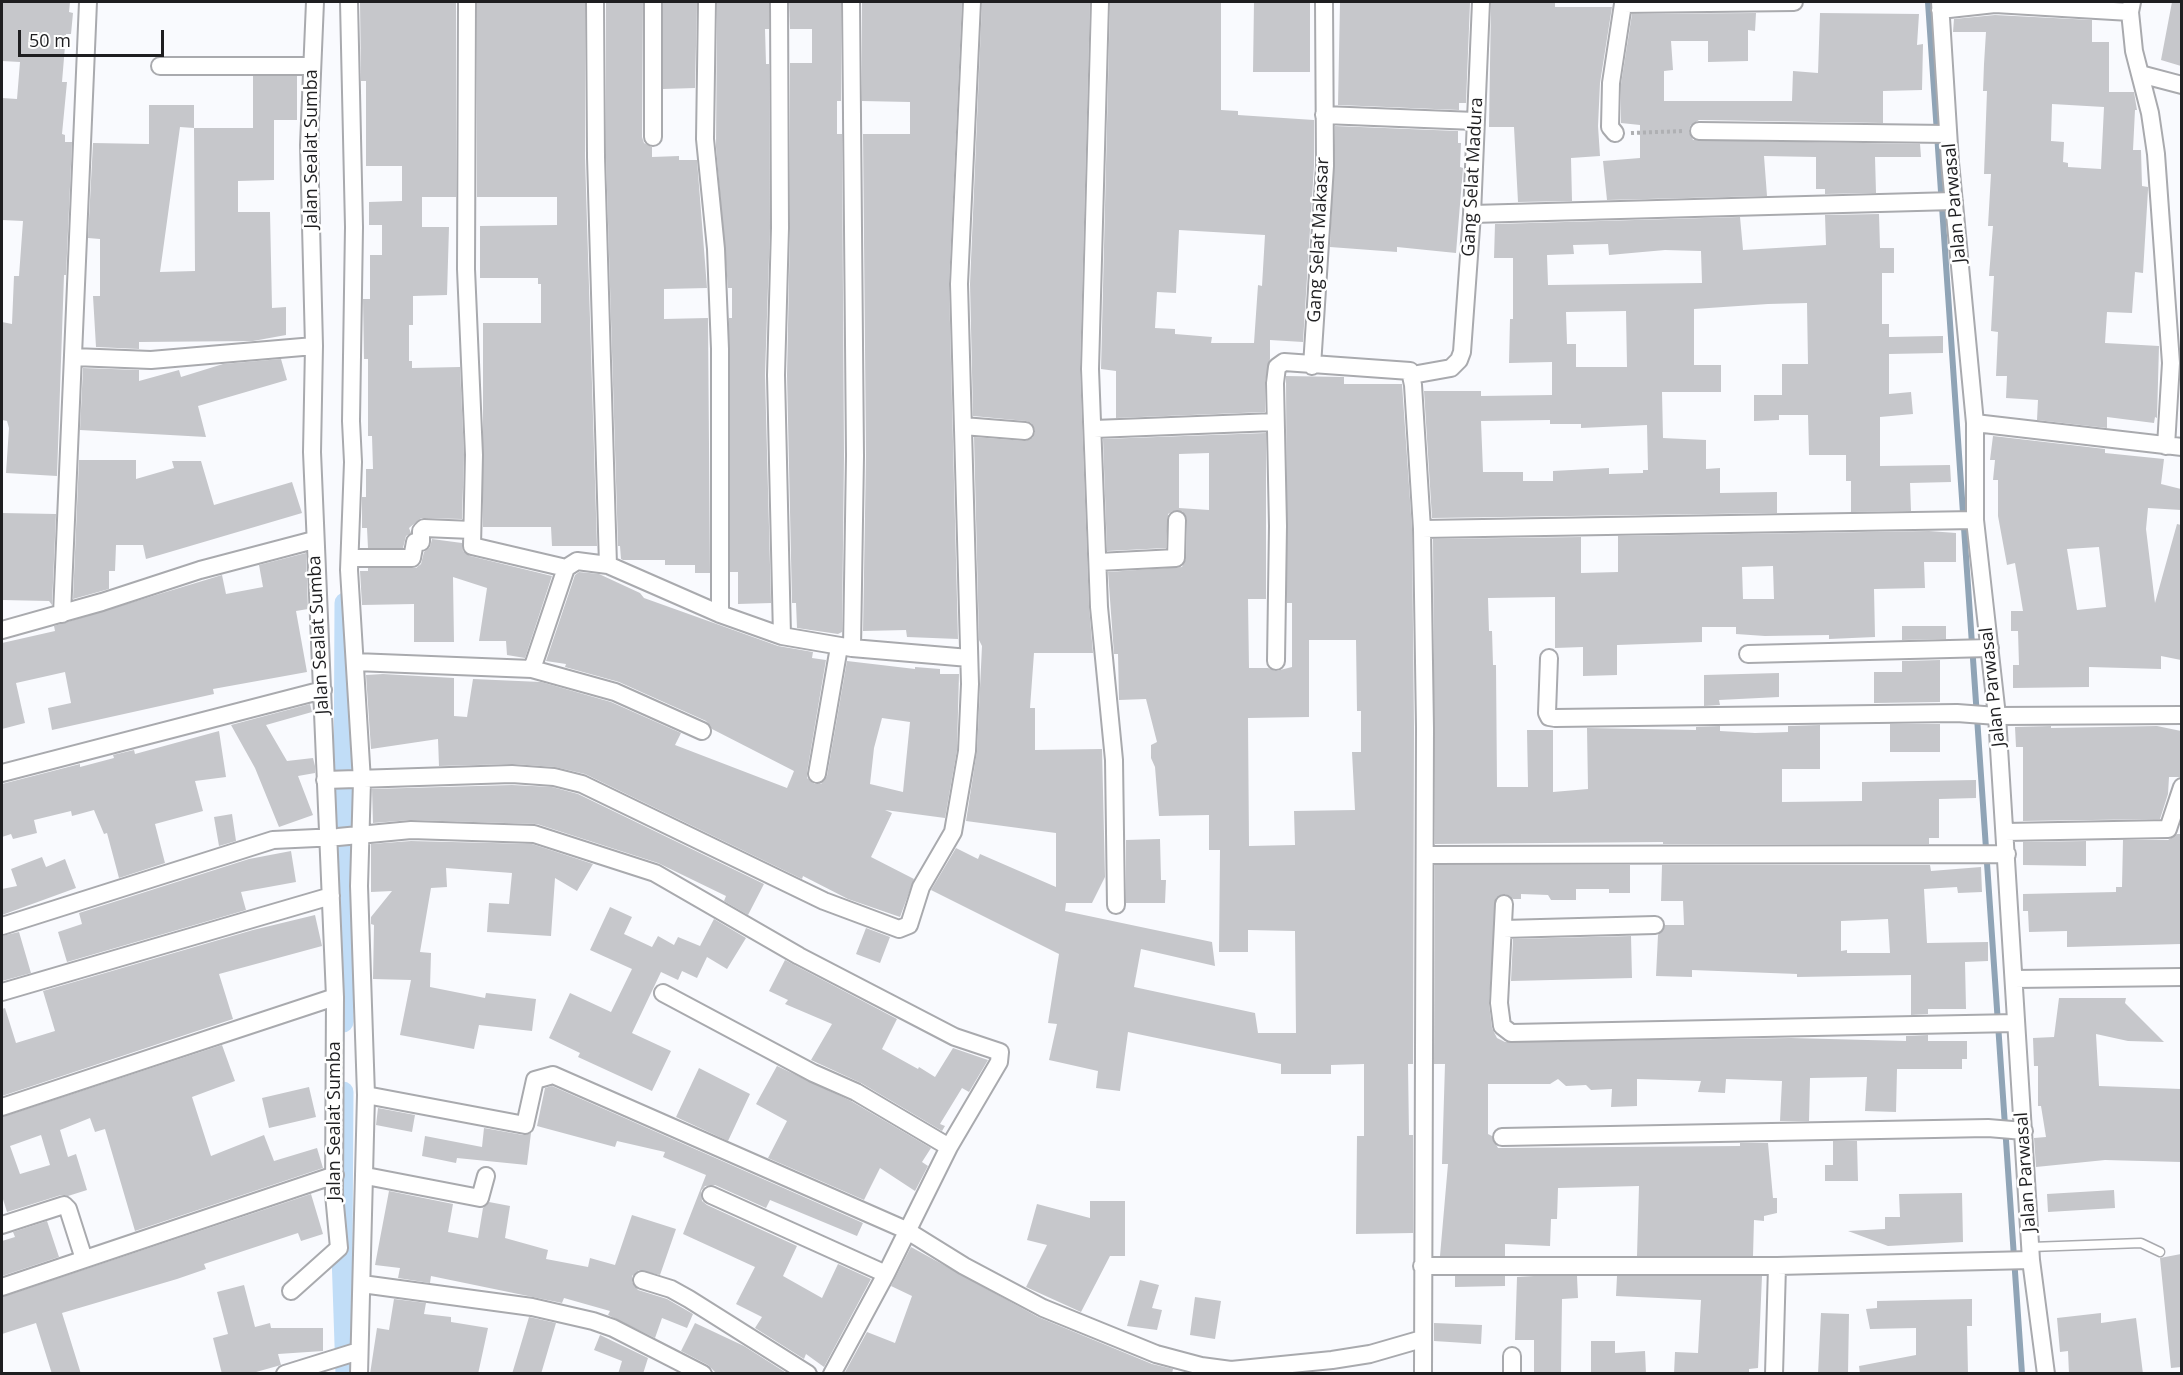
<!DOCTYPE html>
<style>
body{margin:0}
#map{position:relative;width:2183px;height:1375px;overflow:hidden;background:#f9fafe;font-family:"Open Sans",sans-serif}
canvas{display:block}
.frame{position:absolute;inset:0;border:3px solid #1e1e20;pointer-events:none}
.scale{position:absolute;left:18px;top:30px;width:146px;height:27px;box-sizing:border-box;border:3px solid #1e1e20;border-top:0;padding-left:8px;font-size:18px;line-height:21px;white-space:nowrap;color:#1e1e20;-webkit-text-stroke:4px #fff;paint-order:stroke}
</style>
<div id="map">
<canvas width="2183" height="1375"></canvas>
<div class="frame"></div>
<div class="scale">50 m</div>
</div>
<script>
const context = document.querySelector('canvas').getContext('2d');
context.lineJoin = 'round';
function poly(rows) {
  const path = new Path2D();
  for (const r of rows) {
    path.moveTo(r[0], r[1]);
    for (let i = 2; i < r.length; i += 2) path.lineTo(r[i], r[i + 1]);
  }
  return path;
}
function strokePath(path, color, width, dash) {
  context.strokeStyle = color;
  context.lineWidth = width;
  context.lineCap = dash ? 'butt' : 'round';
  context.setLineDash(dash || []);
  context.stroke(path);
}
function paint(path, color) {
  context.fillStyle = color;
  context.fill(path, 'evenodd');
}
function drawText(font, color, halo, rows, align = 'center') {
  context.font = font + ' "Open Sans",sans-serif';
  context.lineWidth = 5;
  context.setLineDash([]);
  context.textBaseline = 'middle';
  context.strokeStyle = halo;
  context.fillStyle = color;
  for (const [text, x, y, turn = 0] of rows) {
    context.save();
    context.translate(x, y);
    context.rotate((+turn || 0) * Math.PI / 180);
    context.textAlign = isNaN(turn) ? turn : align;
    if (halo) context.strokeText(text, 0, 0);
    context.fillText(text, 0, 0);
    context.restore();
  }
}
strokePath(poly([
 [1928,2,2022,1374]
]), '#90a4b6', 6);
strokePath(poly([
 [343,1022,345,603],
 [343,1092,342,1255,346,1374]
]), '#c1ddf7', 21);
paint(poly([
 [2,2,70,2,69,12,73,13,71,34,66,34,62,82,67,82,62,134,65,135,65,142,72,142,66,275,64,275,57,476,6,473,9,428,7,421,2,420,2,322,12,324,14,276,19,276,23,221,2,220,2,98,17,99,20,62,2,61],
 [456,2,456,197,422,197,422,227,449,227,447,295,413,296,413,325,409,325,409,361,412,361,412,368,460,367,464,455,462,519,421,518,409,528,411,533,406,536,403,548,368,548,367,528,362,528,362,497,366,497,366,469,373,469,372,436,368,436,368,359,364,359,363,299,370,299,370,255,382,255,382,225,369,225,369,202,402,201,402,166,366,166,366,81,361,81,360,3],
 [477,2,585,2,585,157,597,546,552,546,551,527,483,527,483,323,541,323,541,284,538,284,538,278,480,278,480,226,557,225,557,197,477,197],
 [606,2,643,2,642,137,644,143,652,147,652,157,679,156,679,160,697,160,707,288,664,289,664,319,708,318,710,573,695,573,695,565,665,565,665,560,623,560,621,559,620,546,618,546,606,157],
 [663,2,697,2,695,88,663,89],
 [717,2,769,2,769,29,765,29,766,64,769,64,770,228,765,375,771,603,738,604,738,572,730,572,729,318,732,318,732,288,728,288,716,147],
 [789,2,841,2,841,101,837,101,837,134,842,134,844,456,842,632,838,634,797,628,796,603,792,603,787,375,790,228,790,63,812,63,812,29,790,29],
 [913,2,962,2,949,284,958,639,907,637,906,630,863,631,866,456,863,134,910,134,910,102,862,101,862,3],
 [982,2,1090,2,1080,369,1089,607,1093,653,1034,653,1030,708,1035,708,1035,750,1102,749,1105,877,1092,903,1066,903,1065,911,1212,942,1215,966,1141,949,1134,987,1255,1013,1258,1033,1296,1033,1295,931,1248,930,1248,952,1219,952,1220,850,1209,850,1209,815,1159,816,1155,767,1151,758,1151,745,1157,742,1146,699,1119,700,1118,654,1114,654,1108,572,1182,567,1186,558,1187,520,1182,511,1173,511,1168,514,1166,548,1107,551,1103,439,1266,433,1266,599,1248,599,1249,668,1268,668,1276,671,1292,667,1292,603,1287,603,1286,376,1344,377,1344,384,1402,384,1412,529,1414,728,1413,1064,1408,1064,1409,1135,1413,1135,1413,1233,1356,1234,1357,1136,1364,1136,1364,1064,1331,1065,1331,1074,1281,1074,1281,1064,1128,1032,1120,1091,1096,1088,1098,1071,1049,1060,1057,1024,1048,1023,1059,954,931,890,956,848,978,859,980,854,1056,887,1056,833,966,821,977,751,982,646,979,640,974,437,1025,441,1033,437,1035,431,1031,423,1026,421,973,416,970,284],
 [1209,453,1209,510,1179,508,1179,454],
 [1309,640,1356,640,1357,711,1361,711,1361,752,1352,752,1355,810,1294,811,1295,845,1249,846,1248,718,1309,717],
 [1110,2,1221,2,1221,110,1238,111,1238,115,1314,120,1314,166,1303,342,1270,340,1270,359,1265,382,1265,412,1116,418,1116,371,1101,369],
 [1179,230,1265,235,1262,286,1258,285,1254,343,1211,343,1212,337,1175,334,1175,329,1155,328,1157,292,1176,293],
 [1254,2,1310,2,1310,72,1253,72],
 [1340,2,1470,3,1466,103,1459,103,1459,110,1338,105],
 [1491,2,1555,2,1555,7,1612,7,1600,83,1598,126,1600,156,1571,158,1572,201,1518,202,1514,127,1489,127],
 [2172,2,2181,2,2181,66,2161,60],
 [1756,13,1755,31,1748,30,1748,61,1708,62,1708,41,1671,41,1673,70,1664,71,1664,101,1792,101,1793,71,1818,73,1820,13,1919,14,1917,45,1923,44,1922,90,1883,91,1883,123,1699,120,1690,126,1689,131,1693,140,1920,144,1921,157,1875,157,1876,193,1825,194,1825,189,1816,189,1816,157,1764,156,1767,196,1607,200,1603,161,1640,158,1640,125,1621,123,1621,84,1632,14],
 [1995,15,2092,20,2092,42,2109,42,2109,92,2134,92,2137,110,2135,110,2133,150,2141,150,2142,186,2148,187,2148,190,2143,273,2135,272,2132,313,2107,312,2105,343,2159,346,2157,418,2155,417,2154,423,2107,417,2107,428,2037,420,2038,400,2006,398,2007,376,1996,376,1998,332,1991,331,1994,276,1989,276,1993,226,1988,226,1991,174,1984,174,1987,91,1983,91,1984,64,1986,32,1953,32,1954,19],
 [2052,104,2104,107,2101,169,2068,167,2068,163,2063,162,2064,142,2051,141],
 [253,76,297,76,297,120,274,120,274,180,238,181,238,212,270,212,272,308,286,307,286,335,253,341,139,342,139,349,96,347,93,296,100,296,100,239,88,238,93,143,149,144,149,105,194,105,194,128,180,127,160,272,195,271,194,128,253,128],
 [1335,126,1458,131,1458,143,1461,143,1460,167,1463,168,1456,253,1397,247,1397,252,1330,247],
 [1879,214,1880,248,1894,248,1894,273,1882,273,1882,324,1889,324,1889,337,1943,336,1943,353,1889,354,1889,394,1911,392,1913,414,1880,417,1880,466,1950,465,1951,482,1910,483,1911,511,1851,512,1851,481,1846,481,1846,455,1809,455,1808,415,1779,415,1779,420,1754,421,1754,395,1782,395,1782,364,1808,364,1807,303,1768,304,1694,309,1694,365,1721,365,1721,392,1662,392,1663,438,1706,440,1706,469,1720,468,1720,493,1777,492,1777,513,1432,518,1424,391,1481,391,1481,396,1552,395,1552,362,1509,363,1510,319,1513,319,1513,258,1494,258,1495,224,1740,217,1743,250,1826,245,1825,215],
 [1608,244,1609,255,1665,250,1701,251,1702,283,1548,285,1547,255,1574,254,1573,245],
 [1626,311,1627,367,1576,367,1576,344,1567,344,1566,312],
 [1550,420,1550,424,1581,424,1581,428,1647,425,1648,470,1643,470,1643,473,1609,474,1609,468,1553,471,1553,481,1523,481,1523,472,1483,472,1481,421],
 [281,359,287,380,198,406,206,437,80,430,83,368,139,370,139,381,179,370,181,377,223,364],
 [1993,436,2105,449,2105,453,2164,459,2161,484,2181,489,2181,510,2148,508,2146,529,2155,603,2177,524,2181,525,2181,660,2161,656,2161,669,2089,667,2089,687,2013,688,2013,665,2019,665,2018,631,2011,631,2011,611,2023,611,2015,563,2007,565,1998,516,1998,480,1993,480,1995,460,1990,460],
 [2099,547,2106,607,2077,610,2067,549],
 [79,460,136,460,136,479,174,468,172,461,201,461,214,505,292,482,302,513,146,559,143,545,116,545,115,571,109,571,109,589,73,599],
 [2,513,56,514,52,605,49,601,2,600],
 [1929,531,1956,533,1956,562,1924,562,1925,588,1874,589,1875,637,1829,639,1829,635,1765,636,1736,634,1736,627,1702,627,1702,642,1617,645,1617,675,1583,676,1583,647,1555,648,1555,597,1488,598,1489,631,1492,631,1493,665,1496,665,1497,787,1528,787,1527,730,1553,730,1553,792,1588,789,1587,728,1696,730,1696,727,1720,726,1720,731,1755,733,1788,732,1788,726,1820,725,1820,769,1782,769,1782,802,1862,801,1862,782,1976,780,1976,798,1939,799,1939,838,1929,838,1929,844,1663,844,1663,842,1435,844,1433,539,1581,537,1581,573,1618,572,1618,536],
 [1773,566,1774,599,1743,599,1742,567],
 [432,539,462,543,463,551,470,556,552,576,525,658,507,655,506,641,479,641,487,588,453,577,454,642,414,642,414,604,362,605,360,571,368,571,368,568,416,568,421,564,424,552,430,547],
 [306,553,308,609,296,611,307,672,213,689,214,694,52,730,48,708,71,703,65,672,16,683,25,723,2,729,2,643,55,631,54,626,222,575,226,594,263,587,259,565],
 [579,572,599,574,640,593,644,598,778,646,813,652,812,658,826,660,807,772,807,778,815,784,821,784,827,776,847,661,915,669,915,667,940,669,940,674,959,674,957,750,945,818,885,810,892,813,871,857,914,879,900,917,848,899,803,876,802,879,585,774,555,767,513,764,439,766,438,739,371,749,366,675,383,674,454,678,454,716,467,717,473,679,541,682,611,702,681,733,675,745,787,788,794,771,712,729,706,721,619,682,565,667,566,664,546,661,575,575],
 [882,718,910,722,903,792,870,784,874,748],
 [1902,626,1946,626,1946,639,1902,640],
 [1940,660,1940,702,1874,703,1874,672,1902,672,1902,661],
 [1779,673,1779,697,1719,700,1720,705,1704,706,1704,675],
 [310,704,312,712,266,725,287,761,313,758,315,766,315,773,298,776,313,815,279,827,255,768,231,725],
 [1890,724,1940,724,1940,752,1890,752],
 [2051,726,2051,728,2157,726,2181,731,2181,770,2180,777,2169,777,2168,794,2160,819,2023,821,2023,747,2016,747,2015,727],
 [219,731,226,777,195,781,203,811,155,824,165,863,119,878,107,833,104,834,94,810,72,816,71,811,34,820,37,833,13,839,11,834,2,837,2,784,80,764,80,767,114,758,113,755,134,750,135,754],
 [512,785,552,787,578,794,764,884,748,915,724,901,726,896,658,863,537,824,411,820,373,823,372,789],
 [232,814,236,841,219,846,214,817],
 [2177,834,2181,834,2181,944,2067,947,2067,931,2029,932,2028,911,2023,911,2023,894,2116,892,2116,887,2122,887,2123,840,2168,840],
 [1160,839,1161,880,1166,880,1165,903,1126,903,1126,840],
 [411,841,532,844,593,864,577,891,555,878,551,936,487,932,489,903,509,904,512,873,446,868,447,887,431,888,420,952,431,953,430,987,485,998,486,993,536,999,532,1031,479,1025,474,1049,400,1035,411,980,373,979,374,925,371,924,371,917,392,891,371,892,371,844],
 [2086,841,2086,866,2023,865,2023,842],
 [291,851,296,882,241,892,246,910,67,962,58,932,82,924,79,913,249,859],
 [42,857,46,867,65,859,76,888,2,915,2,889,17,886,11,869],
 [1435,865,1630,865,1630,893,1609,893,1609,889,1576,889,1576,900,1551,900,1548,895,1521,894,1521,899,1513,899,1505,894,1496,898,1489,1004,1492,1028,1497,1038,1505,1042,1791,1038,1906,1041,1906,1036,1928,1035,1928,1041,1967,1041,1967,1059,1962,1059,1962,1069,1897,1069,1896,1112,1865,1111,1867,1077,1810,1078,1809,1121,1780,1121,1782,1081,1726,1079,1725,1093,1698,1092,1701,1081,1637,1079,1637,1106,1611,1107,1612,1089,1591,1090,1586,1085,1566,1086,1558,1079,1550,1084,1488,1084,1488,1134,1492,1136,1498,1148,1740,1146,1740,1143,1768,1143,1773,1198,1777,1198,1777,1213,1764,1216,1764,1221,1754,1220,1753,1256,1637,1256,1639,1186,1558,1188,1557,1219,1551,1219,1550,1246,1505,1244,1505,1256,1440,1256,1448,1164,1442,1164,1445,1064,1434,1064],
 [1662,865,1930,865,1931,871,1981,867,1982,892,1958,893,1957,887,1924,889,1927,943,1988,942,1988,961,1965,962,1966,1009,1928,1009,1928,1014,1911,1015,1911,975,1797,977,1797,974,1692,970,1692,977,1656,976,1658,935,1665,925,1684,925,1683,901,1661,901],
 [1888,919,1890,953,1847,953,1847,950,1841,951,1841,921],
 [610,907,632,917,624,934,652,947,658,936,674,945,678,937,700,946,714,919,746,938,727,969,707,957,697,978,682,971,678,980,661,972,632,1033,671,1051,652,1091,578,1057,580,1053,549,1038,570,993,611,1012,632,969,590,950],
 [315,915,322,946,219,974,233,1019,2,1096,2,1009,5,1008,16,1043,55,1031,43,991,253,930],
 [866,928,890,937,880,963,856,954],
 [19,932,31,973,2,981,2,936],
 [1631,936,1632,978,1511,981,1513,939],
 [785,960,897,1019,882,1049,918,1069,919,1067,935,1077,953,1048,988,1060,969,1092,962,1088,940,1124,945,1126,942,1131,861,1083,811,1060,832,1024,785,1004,788,1000,769,991],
 [2059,998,2126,998,2125,1003,2164,1042,2128,1041,2096,1034,2099,1086,2181,1089,2181,1162,2105,1160,2036,1167,2034,1138,2046,1137,2041,1106,2038,1106,2038,1066,2034,1066,2033,1038,2054,1037],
 [222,1045,235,1081,192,1097,211,1156,264,1135,274,1161,317,1148,323,1168,135,1231,105,1129,95,1132,90,1118,60,1130,68,1157,76,1154,87,1190,68,1196,61,1195,7,1212,2,1196,2,1117],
 [41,1135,50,1165,20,1174,10,1146],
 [777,1066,851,1101,931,1148,922,1162,928,1166,915,1191,880,1168,864,1200,768,1158,787,1121,756,1104],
 [699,1068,750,1094,728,1141,676,1117],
 [552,1086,863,1223,857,1236,770,1200,766,1208,715,1185,705,1186,701,1191,702,1201,707,1205,797,1246,783,1276,822,1298,838,1264,871,1279,824,1367,806,1354,804,1359,755,1328,762,1317,736,1304,755,1267,683,1234,706,1175,663,1157,665,1152,617,1141,615,1147,537,1126,545,1088],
 [309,1087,316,1117,269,1128,262,1098],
 [378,1108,415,1115,412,1132,376,1125],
 [484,1128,523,1135,531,1133,527,1165,457,1158,456,1163,422,1156,425,1136,482,1147],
 [1833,1141,1857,1141,1858,1181,1825,1181,1825,1165,1833,1165],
 [2114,1190,2115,1208,2048,1212,2047,1194],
 [389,1191,453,1204,448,1232,478,1238,483,1208,489,1202,510,1206,505,1238,548,1250,546,1259,588,1267,590,1258,615,1265,632,1215,676,1229,660,1275,639,1270,632,1276,632,1282,638,1290,667,1299,693,1314,687,1328,662,1318,655,1338,608,1315,610,1311,564,1298,562,1303,431,1276,430,1283,398,1278,400,1268,375,1265],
 [1962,1193,1963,1242,1888,1246,1848,1231,1885,1229,1885,1217,1900,1217,1899,1194],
 [311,1194,323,1234,301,1241,298,1233,204,1264,206,1269,177,1279,62,1313,81,1374,52,1374,36,1323,2,1334,2,1297],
 [1090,1201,1125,1201,1125,1256,1110,1256,1081,1312,1026,1287,1047,1245,1027,1240,1037,1204,1090,1218],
 [47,1221,59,1257,2,1276,2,1241,15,1237,13,1232],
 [911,1247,1038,1317,1152,1364,1173,1369,1172,1374,844,1374,867,1332,895,1343,912,1296,891,1286],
 [2181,1254,2181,1367,2171,1368,2160,1258],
 [1455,1276,1505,1276,1505,1286,1455,1287],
 [1534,1276,1577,1276,1578,1298,1562,1299,1561,1374,1534,1374,1534,1340,1515,1340,1517,1277],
 [1617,1276,1762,1276,1758,1368,1749,1369,1749,1374,1674,1374,1675,1352,1698,1353,1701,1300,1616,1296],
 [1140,1280,1159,1285,1152,1308,1162,1310,1157,1330,1127,1326],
 [244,1285,255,1327,270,1323,271,1328,323,1328,323,1351,278,1354,281,1365,249,1374,222,1374,213,1338,228,1334,217,1292],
 [1195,1297,1221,1301,1215,1339,1190,1335],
 [394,1299,426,1303,424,1314,451,1317,451,1322,488,1328,478,1374,370,1374,377,1328,389,1330],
 [1972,1299,1972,1326,1967,1326,1968,1374,1860,1374,1859,1366,1916,1355,1916,1328,1870,1329,1866,1309,1877,1308,1877,1301],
 [1821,1313,1849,1314,1848,1374,1818,1374],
 [2101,1313,2101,1323,2136,1318,2143,1374,2069,1374,2068,1351,2060,1352,2057,1318],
 [529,1317,556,1323,541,1374,512,1374],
 [695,1323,744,1346,788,1374,717,1374,708,1365,681,1351],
 [1434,1323,1482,1325,1481,1344,1434,1341],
 [600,1335,648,1358,643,1374,618,1374,622,1361,594,1350],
 [1591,1341,1615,1341,1615,1353,1645,1351,1646,1374,1591,1374]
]), '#c6c7cb');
const service = poly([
 [2031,1247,2141,1243,2160,1252]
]);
const minor = poly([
 [315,2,309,145,314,346,312,452,335,997,334,1194,339,1248],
 [349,2,354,227,351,421,353,462,349,570,362,781,359,886,366,1095,359,1374],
 [467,2,466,269,474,455,472,546,566,568],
 [595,2,596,157,608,565,720,614,782,636,852,648,969,658],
 [653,2,653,137],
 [707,2,705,139,716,249,720,349,720,614],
 [779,2,780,228,776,375,782,636],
 [851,2,855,456,852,648],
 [1100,2,1090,369,1099,607,1114,760,1116,905],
 [1940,2,1950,162,1975,423,1975,520,1997,716,2031,1260,2046,1374],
 [2132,2,2130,12,2134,51,2150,113,2156,154,2171,363,2166,446],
 [1940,10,1995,4,2130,12],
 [160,66,312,66],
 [2140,74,2182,85],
 [1324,115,1475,121],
 [1699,131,1948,134],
 [1615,133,1610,127,1611,83,1623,4,1794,2],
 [1472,214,1954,201],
 [73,357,151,360,314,346],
 [1312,366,1325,166,1324,2],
 [1412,375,1451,368,1459,360,1462,352,1472,214,1481,2],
 [1975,423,2182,447],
 [963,426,1025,431],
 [1094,429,1275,422],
 [1422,529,1975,520],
 [350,558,412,558,415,542,421,542,421,531,424,528,472,530],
 [1098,562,1176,558,1177,520],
 [62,614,88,2],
 [2,630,102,602,200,570,314,540],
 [1748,654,1990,648],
 [1549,658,1547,713,1549,717,1555,718,1957,713,1997,716,2182,715],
 [1276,661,1278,526,1275,383,1277,367,1284,362,1410,371,1413,385,1422,529,1425,728,1423,1374],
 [355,662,532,669,615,692,702,731],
 [532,669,566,568,577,561,608,565],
 [2,773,323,690],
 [817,774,839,647],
 [325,780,512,774,554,777,582,784,824,901,899,929,909,925,921,887,953,832,967,751,970,684,959,284,972,2],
 [2005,832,2168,829,2182,787],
 [1426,855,2007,854],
 [1504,904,1499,1003,1502,1026,1511,1033,2016,1023],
 [2,926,273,840,338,837,411,830,534,834,655,873,799,956,955,1037,1000,1052,999,1062,949,1147,886,1274,832,1374],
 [1503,929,1655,925],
 [2014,979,2182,977],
 [2,992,331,896],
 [663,993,813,1073,856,1092,949,1147],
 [366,1095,525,1125,535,1080,553,1075,906,1230,964,1266,1043,1308,1156,1354,1201,1366,1231,1370,1230,1374],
 [2,1107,335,997],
 [1502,1137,1988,1128,2024,1131],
 [366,1176,480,1198,486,1176],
 [711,1195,886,1274],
 [2,1225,64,1205,68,1209,84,1259],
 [1422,1266,1777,1266,2031,1260],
 [642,1280,671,1289,689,1299,808,1374],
 [362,1284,532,1307,593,1321,613,1328,703,1374],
 [2,1287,335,1175],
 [291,1291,339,1248],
 [1231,1370,1332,1360,1370,1354,1422,1339],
 [285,1374,359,1351],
 [1512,1374,1512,1356],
 [1774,1374,1777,1266]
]);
strokePath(service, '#a9aaae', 11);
strokePath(minor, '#a9aaae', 20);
strokePath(poly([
 [1631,133,1684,131]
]), '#afb0b3', 4, [3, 3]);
strokePath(service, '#fff', 8);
strokePath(minor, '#fff', 16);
drawText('18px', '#1e1e20', '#fff', [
 ["Jalan Sealat Sumba",312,149,-90],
 ["Gang Selat Madura",1473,177,-87],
 ["Jalan Parwasal",1955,203,-95],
 ["Gang Selat Makasar",1319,240,-87],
 ["Jalan Sealat Sumba",319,635,-93],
 ["Jalan Parwasal",1993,687,-96],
 ["Jalan Sealat Sumba",335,1121,-90],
 ["Jalan Parwasal",2026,1172,-94]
]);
</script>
